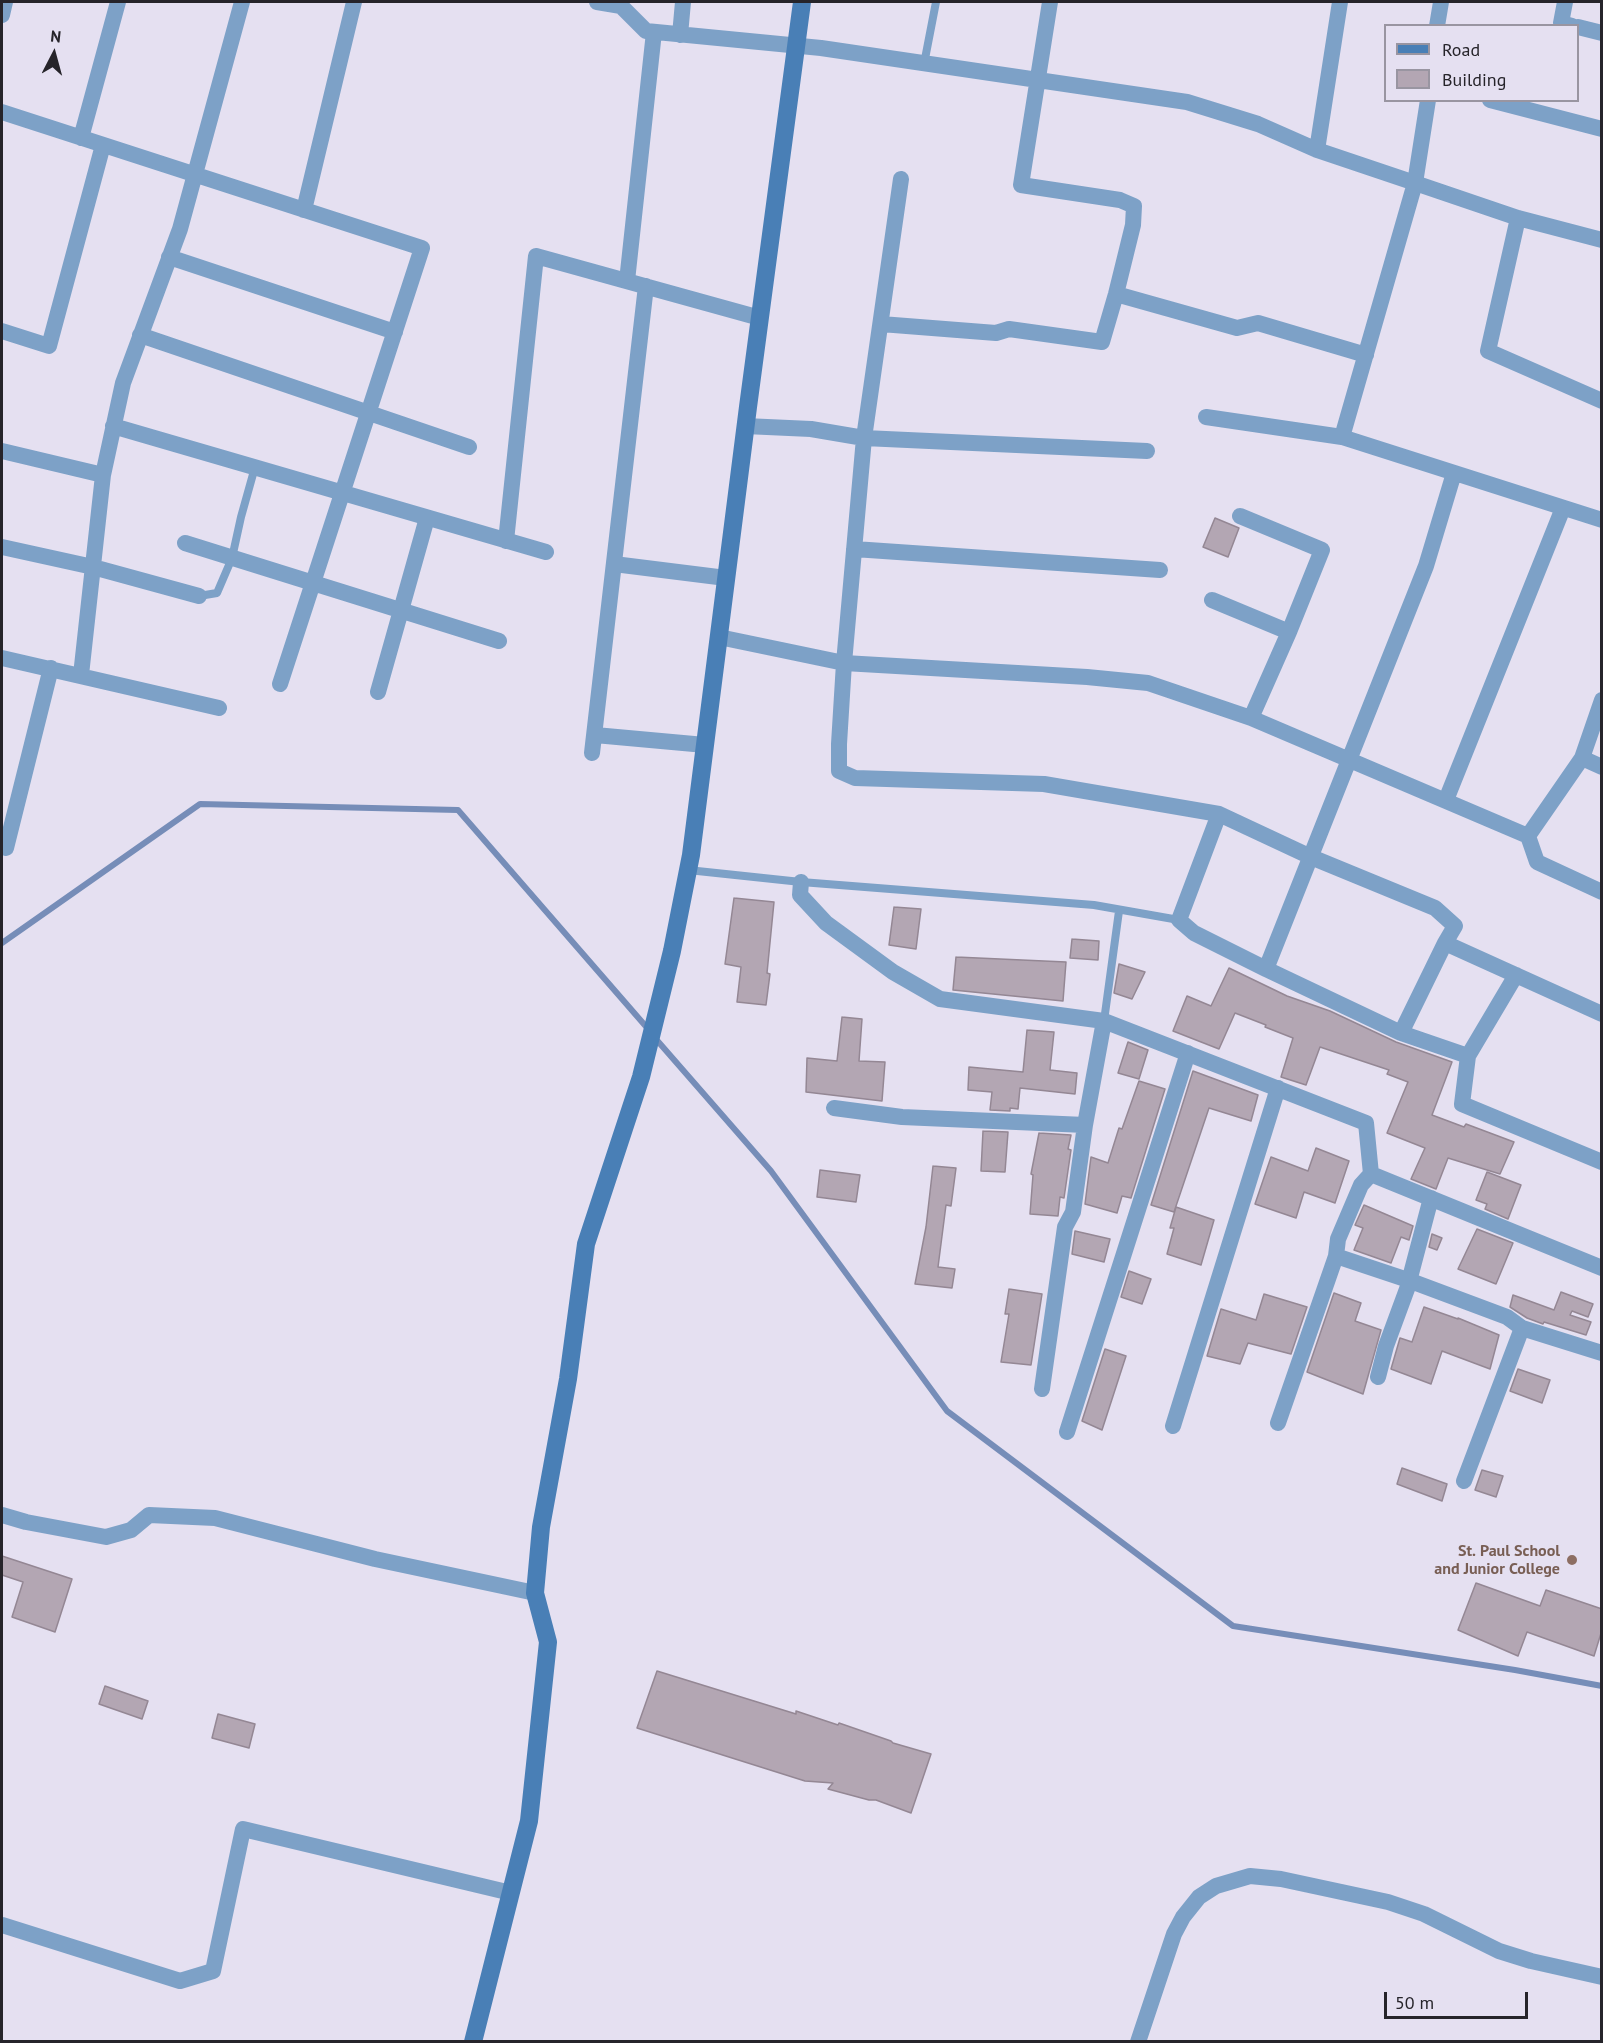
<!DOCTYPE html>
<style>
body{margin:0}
#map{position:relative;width:1603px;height:2043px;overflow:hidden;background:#e5e0f1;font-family:"PT Sans",sans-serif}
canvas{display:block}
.frame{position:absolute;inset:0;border:3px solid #26242a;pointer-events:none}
.legend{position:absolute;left:1384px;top:24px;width:195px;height:78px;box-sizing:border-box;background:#e5e0f1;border:2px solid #9995a1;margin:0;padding:8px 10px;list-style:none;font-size:18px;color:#26242a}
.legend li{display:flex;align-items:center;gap:12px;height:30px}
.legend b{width:30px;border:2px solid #9995a1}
.north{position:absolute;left:24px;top:24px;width:60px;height:60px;-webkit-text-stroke:4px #e5e0f1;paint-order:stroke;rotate:6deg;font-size:16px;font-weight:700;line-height:24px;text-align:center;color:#26242a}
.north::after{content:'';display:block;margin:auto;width:21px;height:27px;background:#26242a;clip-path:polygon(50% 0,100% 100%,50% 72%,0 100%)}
.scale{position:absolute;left:1384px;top:1992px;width:144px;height:27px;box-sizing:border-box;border:3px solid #26242a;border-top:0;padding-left:8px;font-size:18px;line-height:21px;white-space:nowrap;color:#26242a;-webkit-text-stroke:4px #e5e0f1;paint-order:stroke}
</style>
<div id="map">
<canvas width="1603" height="2043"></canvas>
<div class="frame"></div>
<ul class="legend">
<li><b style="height:8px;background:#497fb6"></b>Road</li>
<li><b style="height:16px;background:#b3a6b3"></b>Building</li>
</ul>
<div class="north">N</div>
<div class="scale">50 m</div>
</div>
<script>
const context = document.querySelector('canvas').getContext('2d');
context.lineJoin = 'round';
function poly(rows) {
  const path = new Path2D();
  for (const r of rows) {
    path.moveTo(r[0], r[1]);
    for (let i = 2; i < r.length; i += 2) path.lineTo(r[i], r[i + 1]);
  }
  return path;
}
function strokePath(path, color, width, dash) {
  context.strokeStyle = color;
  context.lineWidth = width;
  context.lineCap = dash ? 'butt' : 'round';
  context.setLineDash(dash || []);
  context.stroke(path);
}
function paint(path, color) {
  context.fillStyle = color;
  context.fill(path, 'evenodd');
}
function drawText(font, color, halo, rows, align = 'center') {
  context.font = font + ' "PT Sans",sans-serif';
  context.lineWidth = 6;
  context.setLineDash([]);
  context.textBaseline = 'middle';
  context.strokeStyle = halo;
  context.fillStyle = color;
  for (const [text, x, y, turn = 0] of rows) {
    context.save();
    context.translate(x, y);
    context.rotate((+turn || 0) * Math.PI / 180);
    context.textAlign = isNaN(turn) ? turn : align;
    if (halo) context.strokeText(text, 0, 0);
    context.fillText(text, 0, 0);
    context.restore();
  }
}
strokePath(poly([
 [2,943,200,804,458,810,649,1030],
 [655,1038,771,1171,947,1411,1233,1626,1515,1670,1602,1686]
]), '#768db8', 6);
const building = poly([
 [1215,518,1239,528,1228,557,1203,547,1215,518],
 [734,898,774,902,767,973,770,974,766,1005,737,1002,741,967,725,964,734,898],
 [894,907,921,909,916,949,889,945,894,907],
 [1072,939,1099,941,1098,960,1070,958,1072,939],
 [956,957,1066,962,1063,1001,953,990,956,957],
 [1119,964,1145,972,1132,999,1114,993,1119,964],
 [1229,968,1287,996,1330,1011,1396,1042,1452,1062,1432,1115,1464,1127,1466,1124,1514,1142,1500,1174,1448,1158,1436,1189,1411,1179,1425,1148,1387,1133,1408,1082,1387,1074,1389,1070,1320,1047,1306,1085,1281,1077,1293,1038,1265,1027,1266,1025,1235,1013,1219,1049,1173,1031,1187,996,1211,1006,1229,968],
 [842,1017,862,1019,859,1061,885,1062,882,1101,806,1092,807,1058,837,1061,842,1017],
 [1027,1030,1054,1032,1050,1070,1077,1073,1075,1094,1020,1088,1018,1109,1010,1108,1010,1111,990,1110,992,1092,968,1090,969,1067,1023,1072,1027,1030],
 [1128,1042,1148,1050,1139,1079,1118,1073,1128,1042],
 [1193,1071,1258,1095,1251,1121,1209,1108,1174,1212,1151,1205,1193,1071],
 [1139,1081,1165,1089,1131,1198,1122,1196,1117,1213,1085,1204,1091,1157,1108,1163,1119,1128,1122,1129,1139,1081],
 [983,1131,1008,1132,1005,1172,981,1171,983,1131],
 [1039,1133,1071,1135,1068,1149,1071,1150,1064,1198,1060,1197,1058,1216,1030,1214,1033,1175,1031,1174,1039,1133],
 [1316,1148,1349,1161,1335,1203,1304,1192,1296,1218,1255,1204,1271,1157,1308,1171,1316,1148],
 [933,1166,956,1168,951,1206,946,1205,938,1267,955,1269,952,1288,915,1284,926,1227,933,1166],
 [820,1170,860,1175,856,1202,817,1197,820,1170],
 [1487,1172,1521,1185,1508,1219,1485,1209,1487,1204,1476,1200,1487,1172],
 [1364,1205,1413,1226,1409,1240,1401,1237,1391,1263,1354,1250,1363,1228,1355,1225,1364,1205],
 [1176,1207,1214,1220,1201,1265,1167,1254,1174,1228,1170,1228,1176,1207],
 [1477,1229,1513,1243,1496,1284,1458,1269,1477,1229],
 [1075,1231,1110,1239,1104,1262,1072,1254,1075,1231],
 [1432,1234,1442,1238,1437,1250,1429,1247,1432,1234],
 [1129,1271,1151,1279,1142,1304,1121,1297,1129,1271],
 [1009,1289,1042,1294,1031,1365,1001,1362,1009,1314,1005,1314,1009,1289],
 [1561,1292,1593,1304,1588,1317,1572,1311,1570,1315,1591,1322,1586,1335,1544,1322,1543,1324,1527,1318,1510,1307,1513,1295,1554,1310,1561,1292],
 [1334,1293,1361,1303,1355,1321,1381,1330,1363,1394,1307,1372,1334,1293],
 [1264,1294,1307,1307,1291,1354,1248,1343,1240,1364,1207,1356,1221,1309,1256,1320,1264,1294],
 [1424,1307,1458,1319,1458,1318,1499,1335,1490,1369,1442,1351,1431,1384,1391,1369,1400,1338,1412,1342,1424,1307],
 [1105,1349,1126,1356,1102,1430,1082,1421,1105,1349],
 [1518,1369,1550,1380,1542,1403,1510,1391,1518,1369],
 [1402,1468,1447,1484,1442,1501,1397,1484,1402,1468],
 [1482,1470,1503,1476,1496,1497,1475,1490,1482,1470],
 [2,1556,72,1579,55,1632,12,1617,23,1582,2,1575,2,1556],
 [1476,1583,1540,1606,1546,1590,1602,1609,1602,1630,1594,1656,1527,1632,1518,1656,1458,1630,1476,1583],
 [657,1671,796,1714,796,1711,838,1725,839,1723,891,1741,893,1743,931,1754,911,1813,876,1800,869,1800,828,1789,833,1783,805,1781,637,1728,657,1671],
 [105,1686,148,1701,142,1719,99,1704,105,1686],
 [218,1714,255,1724,249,1748,212,1738,218,1714]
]);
paint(building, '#b3a6b3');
strokePath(building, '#948794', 1.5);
strokePath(poly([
 [924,64,936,2],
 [199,596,217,593,232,558,241,517,255,467],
 [688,870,801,882,1094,905,1179,920],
 [1104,1021,1119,911]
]), '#7da1c7', 8);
strokePath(poly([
 [597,2,621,6,646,31,821,48,1187,102,1258,124,1317,150,1415,183,1518,218,1602,240],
 [1565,2,1561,23,1572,26],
 [2,15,5,2],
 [1437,26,1441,2],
 [1578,27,1602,33],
 [680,35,683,2],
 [1428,100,1415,183,1342,437,1602,520],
 [1490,100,1602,129],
 [2,112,422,248,280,684],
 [81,138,118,2],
 [1317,150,1340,2],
 [901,179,864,438,844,663,839,744,839,771,855,778,1044,784,1219,814,1311,857,1435,908,1455,926,1445,943],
 [304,210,354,2],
 [1518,218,1488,351,1602,401],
 [169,257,395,332],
 [627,281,654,32],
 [1116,294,1237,328,1258,323,1366,355],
 [881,324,996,333,1009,329,1102,342,1116,294,1133,225,1134,206,1120,200,1021,185,1050,2],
 [2,331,49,346,103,145],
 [140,335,469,447],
 [1206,417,1342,437],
 [113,426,546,552],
 [745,426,811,429,864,438,1147,451],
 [2,451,103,475,123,383,180,229,242,2],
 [1454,473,1426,566,1266,969,1401,1033,1445,943,1602,1014],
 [1240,516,1322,550,1289,632,1251,718],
 [506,541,536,256,760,318],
 [185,543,499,641],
 [2,547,93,567,199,596],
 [854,549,1160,570],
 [614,564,726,578],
 [1212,600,1289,632],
 [719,637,844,663,1087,677,1148,683,1251,718,1528,836],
 [2,658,219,708],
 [81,675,103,475],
 [378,692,427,518],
 [1602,700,1582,758,1602,767],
 [595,735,705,745],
 [592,753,646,286],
 [1582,758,1528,836,1537,862,1602,892],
 [1446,800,1563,508],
 [1219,814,1179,920,1194,933,1266,969],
 [6,848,51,668],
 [801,882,800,895,826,923,893,972,940,999,1104,1021,1366,1123,1371,1174,1361,1185,1338,1239,1336,1256,1278,1423],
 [1516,975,1468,1056,1462,1104,1602,1162],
 [1401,1033,1468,1056],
 [834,1108,902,1117,1085,1125],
 [1371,1174,1602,1268],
 [1336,1256,1408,1280,1507,1317,1522,1328,1602,1353],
 [1378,1377,1386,1346,1407,1289,1431,1198],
 [1042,1389,1065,1227,1073,1212,1085,1125,1104,1021],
 [1173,1426,1278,1088],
 [1067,1432,1188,1053],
 [1464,1481,1522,1328],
 [2,1515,26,1522,106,1537,131,1530,149,1515,215,1518,375,1559,535,1593],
 [2,1925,180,1981,213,1971,243,1829,511,1893],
 [1138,2042,1174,1934,1183,1917,1199,1897,1216,1886,1250,1876,1281,1879,1388,1902,1424,1914,1499,1951,1531,1961,1602,1977]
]), '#7da1c7', 16);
strokePath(poly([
 [473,2042,529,1821,548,1642,535,1593,541,1527,568,1379,586,1244,641,1077,672,951,691,855,748,407,802,2]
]), '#497fb6', 18);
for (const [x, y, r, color] of [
 [1572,1560,6,"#8d6e63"]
]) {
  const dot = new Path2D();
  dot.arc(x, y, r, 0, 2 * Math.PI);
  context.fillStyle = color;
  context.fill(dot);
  strokePath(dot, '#e5e0f1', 2);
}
drawText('bold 16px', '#785e54', '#e5e0f1', [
 ["St. Paul School",1560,1551],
 ["and Junior College",1560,1569]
], 'right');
</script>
